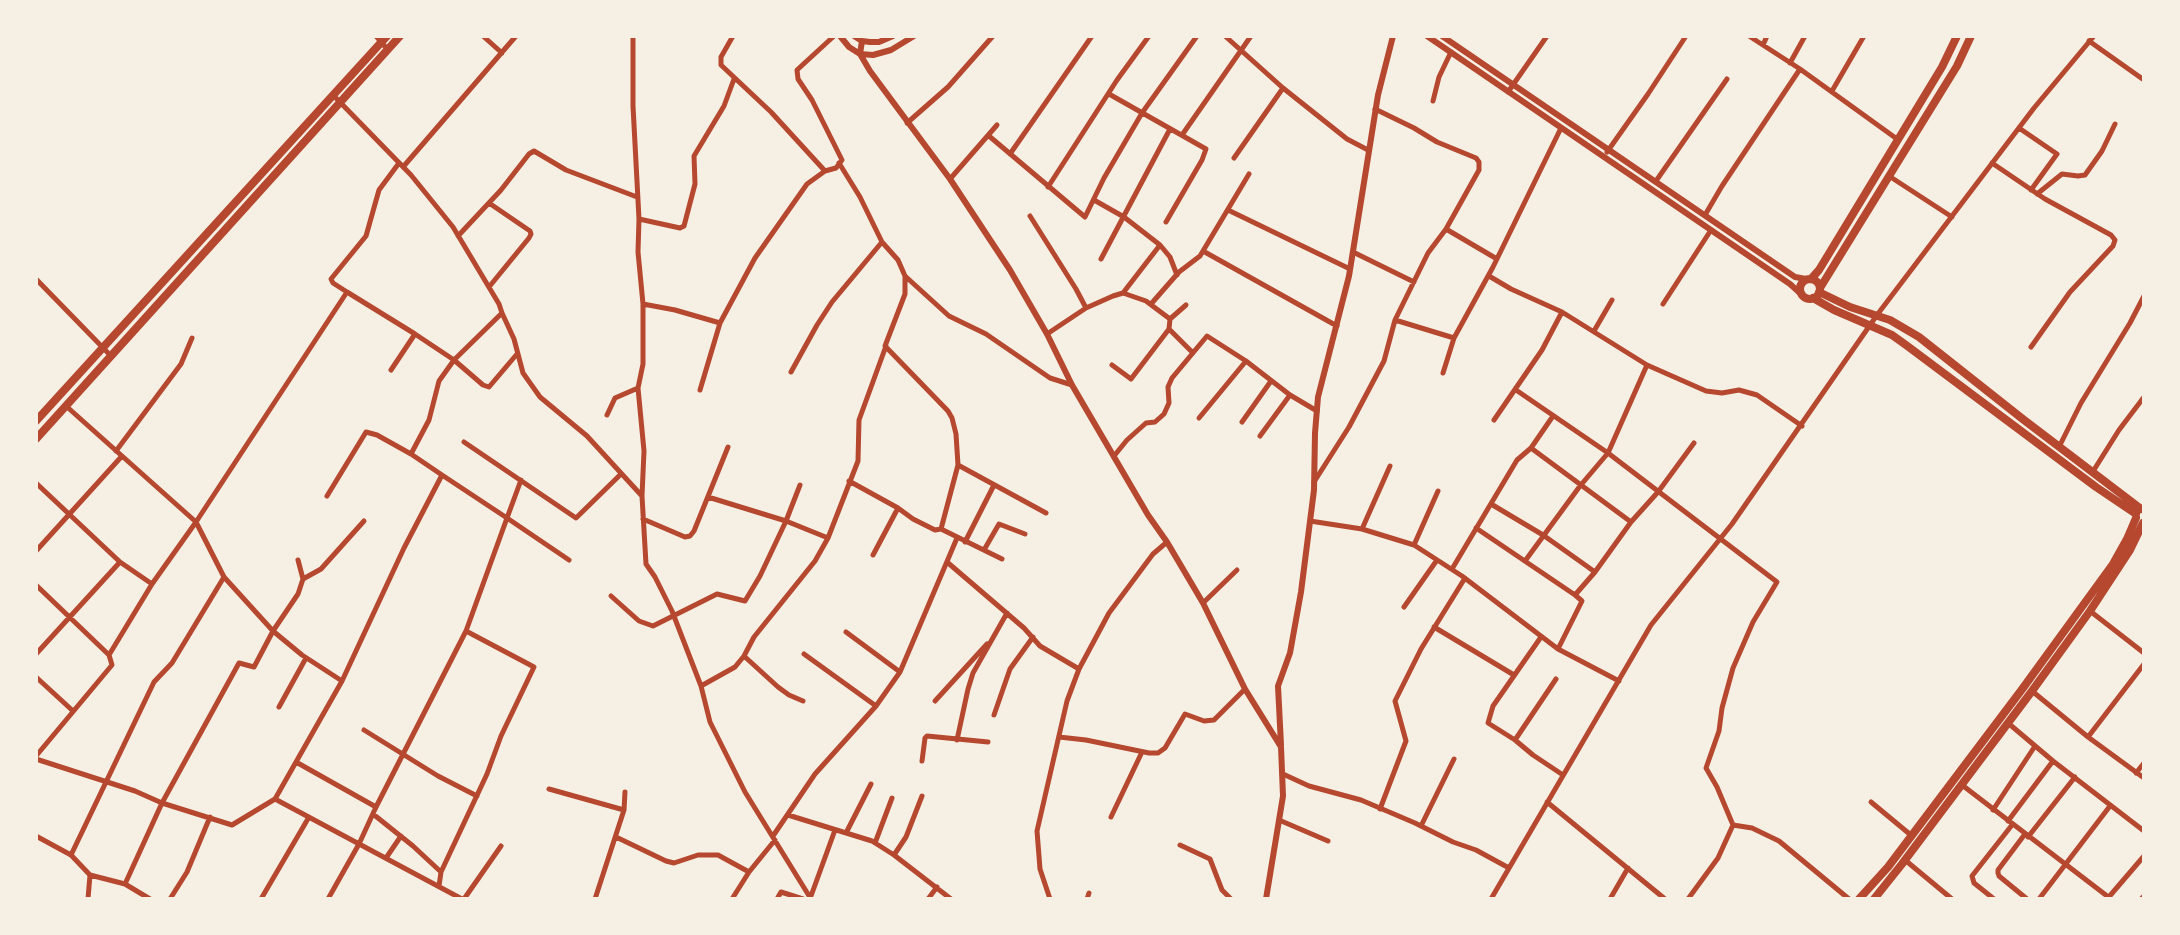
<!DOCTYPE html>
<style>
body{margin:0}
#map{position:relative;width:2180px;height:935px;overflow:hidden;background:#f6efe4;font-family:Merriweather,serif}
canvas{display:block}
.frame{position:absolute;inset:0;border:38px solid #f6efe4;pointer-events:none}
</style>
<div id="map">
<canvas width="2180" height="935"></canvas>
<div class="frame"></div>
</div>
<script>
const context = document.querySelector('canvas').getContext('2d');
context.lineJoin = 'round';
function poly(rows) {
  const path = new Path2D();
  for (const r of rows) {
    if (r.length === 3) {
      path.moveTo(r[0] + r[2], r[1]);
      path.arc(r[0], r[1], r[2], 0, 2 * Math.PI);
      continue;
    }
    path.moveTo(r[0], r[1]);
    for (let i = 2; i < r.length; i += 2) path.lineTo(r[i], r[i + 1]);
  }
  return path;
}
function strokePath(path, color, width, dash) {
  context.strokeStyle = color;
  context.lineWidth = width;
  context.lineCap = dash ? 'butt' : 'round';
  context.setLineDash(dash || []);
  context.stroke(path);
}
strokePath(poly([
 [376,36,388,50],
 [483,36,502,53],
 [633,36,633,106,639,219,638,252,643,304,643,364,638,388,644,451,642,496,646,564,655,577,672,611,701,686,710,722,745,792,811,899],
 [733,36,721,57,721,65,771,112,825,171],
 [1225,36,1283,88,1347,139,1368,150],
 [1749,36,1800,69,1897,139],
 [2089,41,2144,80],
 [1763,45,1767,36],
 [1790,63,1805,36],
 [1832,91,1864,36],
 [1508,92,1547,36],
 [1109,94,1206,149,1202,160,1166,222],
 [333,95,411,175,453,227,499,304,502,313,454,360,483,385,489,387,517,354],
 [1433,101,1439,77,1451,52],
 [907,123,948,87,993,36],
 [2019,128,2057,154,2031,190],
 [1182,135,1251,36],
 [989,136,1085,217,1104,178,1142,113,1197,36],
 [1607,152,1648,94,1686,36],
 [1010,154,1092,36],
 [1234,158,1283,88],
 [1992,163,2045,199,2111,235,2115,240,2113,246,2070,292,2031,347],
 [403,167,516,36],
 [1889,176,1952,217],
 [950,179,997,125],
 [1656,181,1727,79],
 [1048,187,1117,80,1149,36],
 [2037,194,2062,174,2078,176,2085,175,2102,151,2115,124],
 [1094,200,1124,217,1160,245,1170,257,1177,275],
 [489,203,530,231,531,234,529,238,489,287],
 [1228,210,1350,269],
 [1705,215,1722,186,1800,69],
 [1030,216,1076,289,1086,308],
 [639,219,680,228,684,226,695,184,694,156,724,106,734,79],
 [1446,229,1497,259],
 [458,236,501,190,529,154,534,151,566,170,637,197],
 [882,242,898,260,905,276,905,294,885,346,948,411,952,418,956,434,958,465,941,529],
 [1203,251,1337,326],
 [1353,252,1414,282],
 [1101,259,1170,129],
 [905,276,949,316,986,334,1050,378,1072,385],
 [1489,276,1511,289,1562,312,1647,365,1706,391,1722,393,1739,390,1757,395,1802,426],
 [36,279,111,356],
 [347,292,333,283,331,279,366,236,379,190,399,163],
 [1123,293,1160,245],
 [643,304,675,310,720,323],
 [1151,304,1179,272,1200,256,1249,174],
 [1663,304,1711,230],
 [502,313,514,339,523,373,540,397,587,436,642,496],
 [1395,320,1454,338],
 [1169,329,1193,353],
 [1594,331,1612,300],
 [1047,334,1086,308,1113,296,1123,293,1146,301,1170,319],
 [1112,365,1131,379,1169,329,1170,319,1186,305],
 [391,370,415,334],
 [791,372,817,325,832,302,882,242,860,197,839,163],
 [1443,373,1454,338,1493,267,1561,128],
 [700,390,720,323,755,258,807,184,825,171,836,168,842,160,812,100,798,79,797,70,834,36],
 [1516,390,1608,453,1777,582,1753,622,1733,668,1722,708,1719,731,1706,768,1717,787,1733,825,1718,858,1688,899],
 [607,415,615,398,638,388],
 [1199,418,1246,361],
 [1494,420,1542,350,1562,312],
 [1242,422,1271,381],
 [1260,436,1290,395],
 [464,442,576,518,621,474],
 [2059,447,2081,403,2130,323,2144,296],
 [1531,448,1631,522],
 [116,451,181,364,192,338],
 [1114,456,1127,440,1146,423,1155,422,1164,414,1169,403,1168,387,1172,378,1207,336,1246,361,1290,395,1317,411],
 [958,465,1046,513],
 [2092,473,2119,430,2144,397],
 [521,480,507,518,569,560],
 [849,481,898,508,913,519,935,530,941,529,1002,559],
 [1314,482,1349,427,1384,361,1395,320,1428,253,1446,229,1479,170,1479,162,1476,158,1437,142,1414,128,1375,109],
 [36,483,120,562],
 [327,496,366,432,377,435,411,454],
 [708,497,786,521,828,538],
 [1491,504,1543,535,1595,572],
 [643,519,685,537,690,536,694,531,728,447],
 [1310,521,1362,529,1414,545,1462,576,1558,649,1619,681],
 [1476,528,1575,595,1595,572,1631,522,1658,492,1694,443],
 [1362,529,1390,466],
 [965,542,994,485],
 [1414,545,1438,491],
 [984,550,999,524,1025,534],
 [36,551,122,456],
 [873,555,898,508],
 [1525,561,1580,486,1608,453,1647,365],
 [947,562,1024,628,1040,646,1079,669],
 [1452,569,1517,460,1531,448,1553,416],
 [303,579,321,569,364,521],
 [36,585,109,655,152,584],
 [611,596,639,621,653,626,717,594,745,601,760,576,786,521,800,485],
 [1203,603,1237,570],
 [1404,607,1437,560],
 [2090,611,2144,653],
 [1434,627,1514,675],
 [846,632,900,672],
 [1541,637,1493,706,1488,723,1515,740,1533,755,1563,775],
 [1558,649,1582,601,1574,594],
 [36,654,120,562,152,584,196,522,347,292,415,334,454,360,439,381,429,420,411,454,442,475],
 [804,654,876,706],
 [744,656,778,687,789,695,803,701],
 [36,677,73,711],
 [342,681,404,548,442,475,507,518,466,631,376,807],
 [701,686,735,667,744,656,754,637,815,561,828,538,858,461,859,420,886,346],
 [2032,691,2088,737,2144,778],
 [935,701,987,644],
 [279,707,306,658],
 [994,715,1010,669,1033,637],
 [2008,723,2053,761,2144,831],
 [364,730,438,776,477,796],
 [1059,737,1086,740,1149,753,1158,753,1165,748,1185,714,1204,721,1214,720,1245,689],
 [2088,737,2144,664],
 [957,740,968,689,973,673,1007,613],
 [1515,740,1556,679],
 [36,756,112,665,109,655],
 [36,759,135,791,162,803,232,825,275,799,342,681,302,655,273,631,224,577,196,522,66,406],
 [922,761,925,738,927,736,988,742],
 [296,762,376,807,359,844,328,899],
 [2136,773,2144,763],
 [1283,774,1309,786,1361,800,1415,823,1453,842,1476,850,1509,868],
 [1962,785,2111,899],
 [549,789,624,810],
 [275,799,462,899],
 [1547,802,1665,899],
 [1871,802,1912,836],
 [1380,809,1406,741,1395,701,1421,649,1465,578],
 [1993,810,2035,746],
 [373,814,413,846,441,872],
 [788,815,872,841,894,855,951,899],
 [1111,817,1142,752],
 [1279,820,1328,841],
 [2008,821,2053,761],
 [1733,825,1752,828,1779,841,1849,899],
 [1421,826,1454,759],
 [846,833,871,784],
 [2025,834,1998,870,1998,873,1999,876,2027,899],
 [36,836,71,855,90,875,125,884,150,899],
 [773,836,815,774,876,706,900,672,957,538],
 [616,837,666,861,674,863,698,855,718,855,749,872],
 [2028,837,2075,777],
 [875,843,892,798],
 [1180,845,1210,859,1222,890,1231,899],
 [71,855,154,682,172,663,224,577],
 [894,855,906,837,922,796],
 [386,858,401,836],
 [1905,860,1952,899],
 [125,884,162,803,239,663,254,667,273,631,298,594,303,579,298,560],
 [439,886,441,872,487,774,501,736,534,667,466,631],
 [811,896,835,830],
 [2108,898,2144,856],
 [88,899,90,875],
 [170,899,187,872,210,817],
 [261,899,309,817],
 [464,899,501,846],
 [595,899,624,810,625,792],
 [732,899,749,872,775,840],
 [777,899,781,892,803,899],
 [928,899,937,887],
 [1050,899,1040,869,1037,831,1067,701,1079,669,1109,613,1153,554,1167,542],
 [1087,899,1089,893],
 [1491,899,1651,625,1732,524,1877,315,2034,108,2094,36],
 [1610,899,1628,868],
 [1994,899,1974,883,1972,876,2012,825],
 [2039,899,2110,806],
 [2141,899,2144,896]
]), '#b5482f', 5);
strokePath(poly([
 [840,36,849,47,860,54,873,55,891,50,914,36],
 [854,36,862,41,870,42,879,42,893,36],
 [1427,36,1790,284,1801,294],
 [1442,36,1795,277,1806,279],
 [862,41,860,54,870,71,950,179,1010,270,1047,334,1072,385,1148,515,1167,542,1203,603,1245,689,1281,747,1283,796,1266,899],
 [1281,745,1278,686,1290,653,1301,592,1314,490,1315,433,1318,397,1349,276,1378,95,1393,36]
]), '#b5482f', 6);
strokePath(poly([
 [1810,289,10],
 [1811,279,1819,270,1942,67,1957,36],
 [1820,288,1957,66,1971,36],
 [1819,292,1850,307,1890,320,1919,337,2024,420,2141,509],
 [1813,298,1834,310,1892,335,1906,345,2096,487,2136,514],
 [36,421,387,36],
 [36,439,400,36],
 [1859,899,1888,867,2023,688,2113,564,2127,539,2136,518],
 [1874,899,1902,864,2032,691,2090,611,2130,550,2143,523]
]), '#b5482f', 8);
</script>
